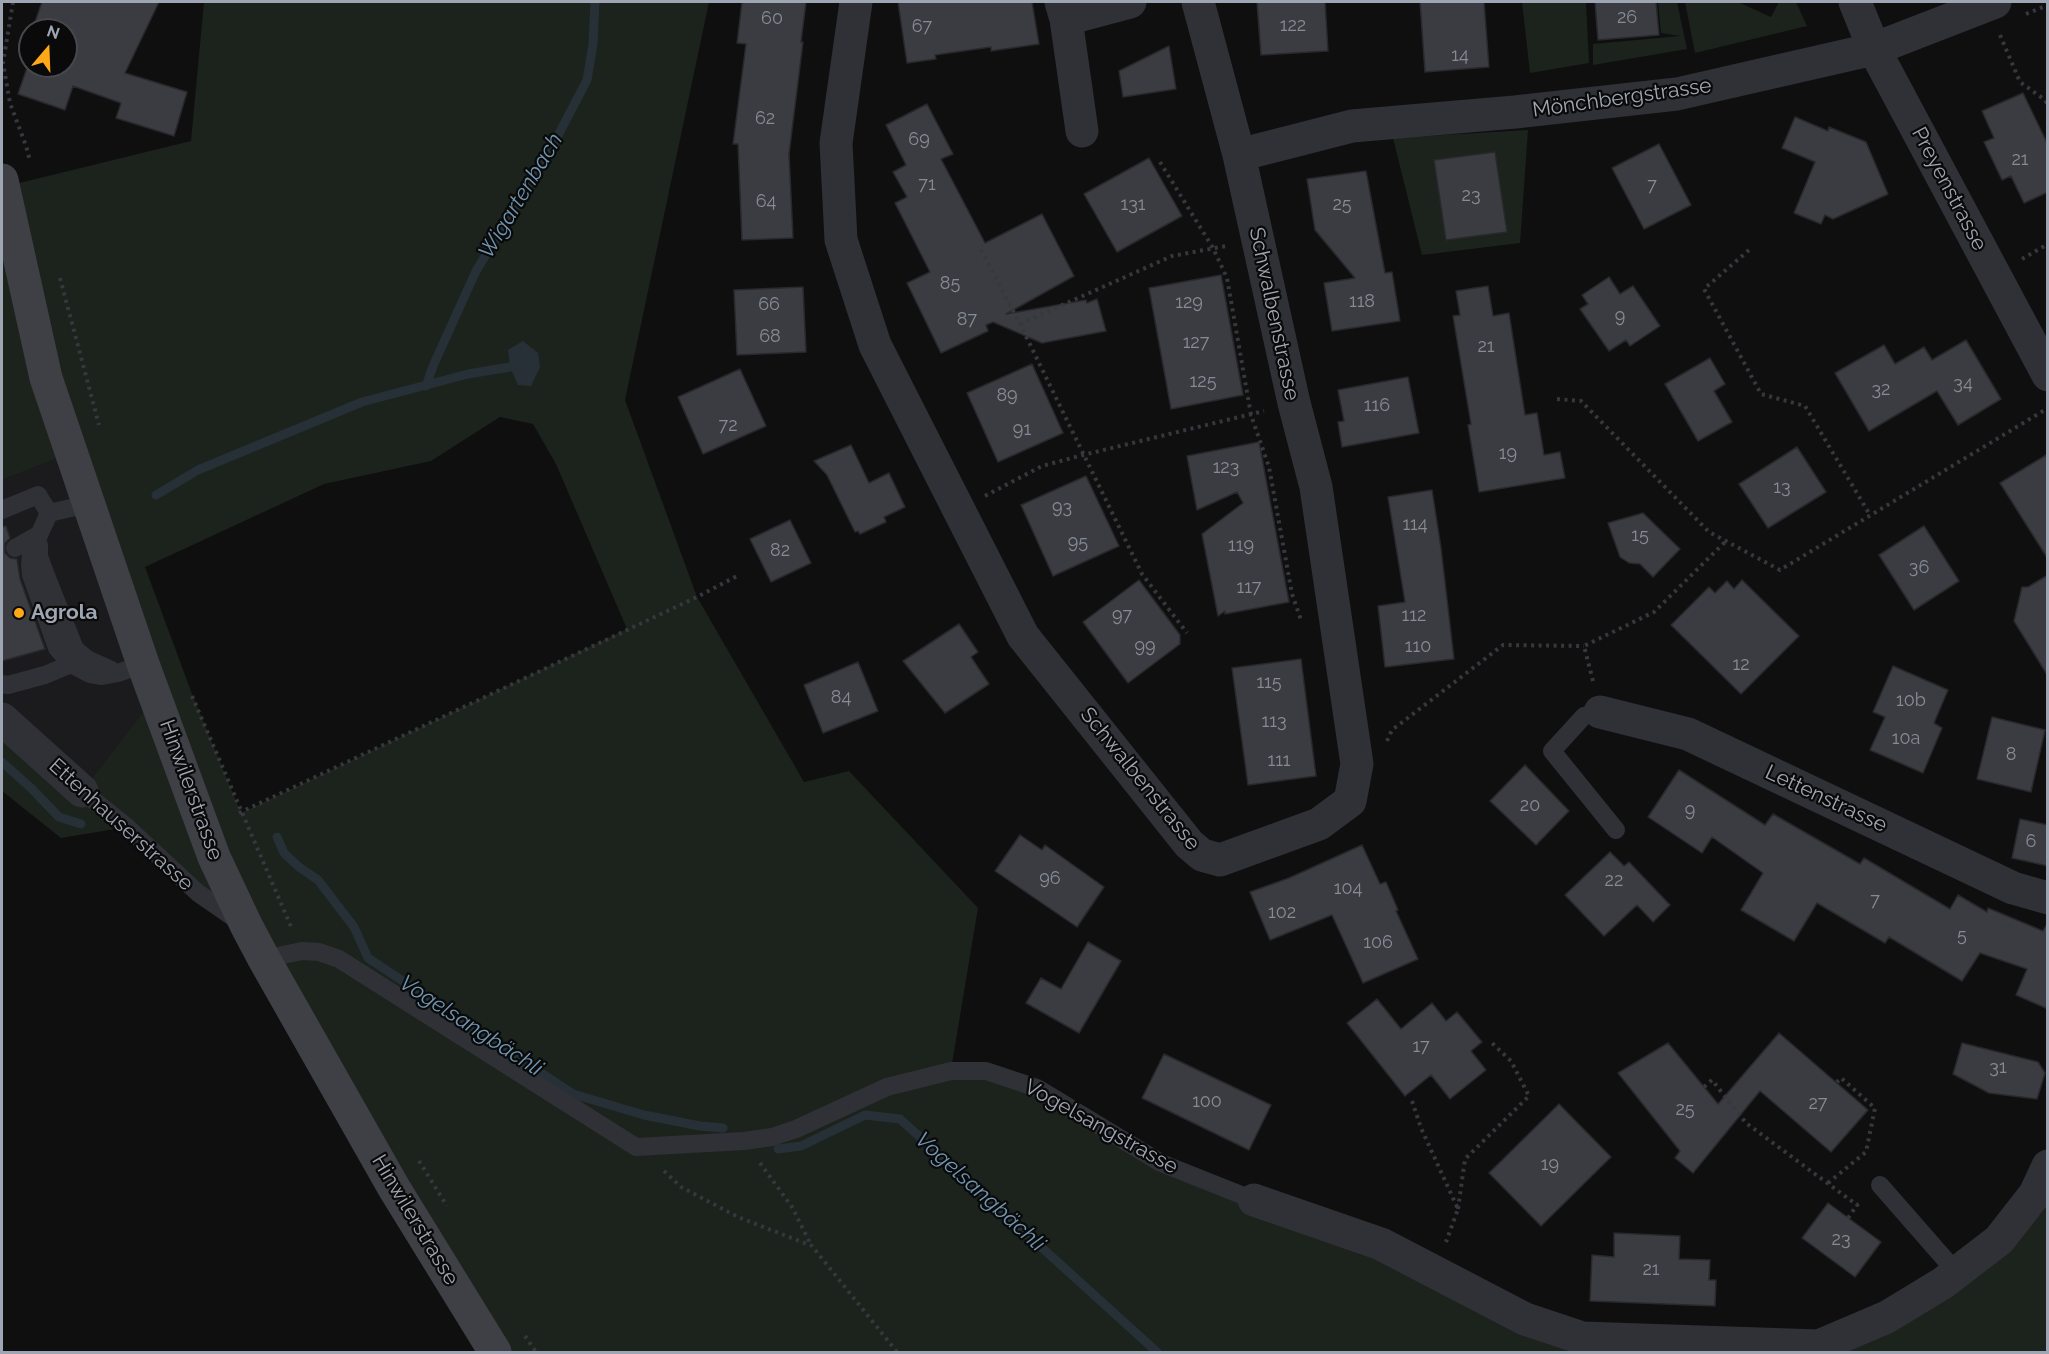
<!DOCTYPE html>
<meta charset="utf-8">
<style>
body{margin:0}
#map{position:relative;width:2049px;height:1354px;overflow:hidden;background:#0f0f10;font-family:Raleway,sans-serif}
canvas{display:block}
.frame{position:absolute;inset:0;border:3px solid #9fa6b3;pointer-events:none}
.north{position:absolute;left:18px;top:18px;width:60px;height:60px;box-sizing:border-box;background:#0a0a0b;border:2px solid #46484e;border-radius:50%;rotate:19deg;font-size:16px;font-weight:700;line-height:24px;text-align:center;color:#9fa6b3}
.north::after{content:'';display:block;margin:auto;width:21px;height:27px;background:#ffa818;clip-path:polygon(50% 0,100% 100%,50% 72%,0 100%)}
</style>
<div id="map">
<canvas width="2049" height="1354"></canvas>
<div class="frame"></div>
<div class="north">N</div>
</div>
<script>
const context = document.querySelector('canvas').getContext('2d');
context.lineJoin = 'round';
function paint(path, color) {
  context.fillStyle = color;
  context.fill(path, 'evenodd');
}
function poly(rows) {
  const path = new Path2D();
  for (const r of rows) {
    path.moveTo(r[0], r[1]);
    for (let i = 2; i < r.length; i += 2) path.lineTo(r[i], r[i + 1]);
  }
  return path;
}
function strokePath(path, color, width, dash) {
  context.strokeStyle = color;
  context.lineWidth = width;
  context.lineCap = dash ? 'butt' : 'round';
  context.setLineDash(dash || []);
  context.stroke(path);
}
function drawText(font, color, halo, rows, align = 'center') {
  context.font = font + ' Raleway,sans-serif';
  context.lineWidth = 4.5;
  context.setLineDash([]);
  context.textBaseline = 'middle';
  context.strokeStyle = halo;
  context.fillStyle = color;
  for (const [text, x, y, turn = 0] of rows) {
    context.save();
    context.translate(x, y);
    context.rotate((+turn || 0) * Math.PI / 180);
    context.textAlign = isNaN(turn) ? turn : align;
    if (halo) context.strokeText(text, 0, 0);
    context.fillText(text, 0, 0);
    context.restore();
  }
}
paint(poly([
 [71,452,156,697,82,791,2,719,2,480]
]), '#1b1b1d');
paint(poly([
 [204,2,709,2,625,400,697,597,804,782,849,771,978,908,951,1070,1037,1088,1161,1163,1525,1319,1820,1346,1943,1282,2047,1166,2047,1352,495,1352,264,959,127,827,61,838,2,791,2,719,82,791,156,696,70,453,2,480,2,180,3,187,191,141],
 [500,417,533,424,556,464,627,629,241,813,192,694,145,567,324,484,431,461],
 [1522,2,1586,2,1589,63,1530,73],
 [1658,2,1677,2,1687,49,1593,65,1593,44,1680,36,1661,33],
 [1685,2,1738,2,1771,17,1779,2,1796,2,1807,26,1695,53],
 [1528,130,1520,243,1422,255,1393,138]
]), '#1b231c');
paint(poly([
 [523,341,538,353,540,367,531,386,518,385,510,367,508,350]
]), '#273036');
strokePath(poly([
 [426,386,433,366,476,271,553,145,587,80,593,44,595,2],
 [156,495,198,470,362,402,468,374,510,367],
 [2,762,31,788,59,817,81,824],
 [277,837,284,853,299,867,318,880,354,927,368,958,573,1094,644,1115,700,1126,723,1128],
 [778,1149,801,1146,865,1115,900,1119,1157,1352]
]), '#273036', 9);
const building = poly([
 [42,2,159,2,125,73,187,92,174,136,116,118,121,103,73,86,65,110,18,94,30,59,30,66,66,66,66,30,40,30,42,24,35,22,42,2],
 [742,2,806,2,801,42,803,42,789,154,793,238,742,240,738,144,733,144,746,44,737,43,742,2],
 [898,2,1032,2,1039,44,991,51,991,47,935,55,936,59,907,63,898,2],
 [1257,2,1325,2,1328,51,1261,55,1257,2],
 [1420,2,1484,2,1489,67,1425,72,1420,2],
 [1595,2,1656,2,1659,35,1598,40,1595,2],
 [1169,46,1176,89,1123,97,1119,71,1169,46],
 [2023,93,2048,145,2048,192,2024,203,2011,176,2002,180,1984,142,1994,138,1982,111,2023,93],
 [927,104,953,154,941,159,985,243,1042,214,1074,276,1006,314,1086,300,1087,303,1097,299,1106,331,1042,343,993,322,986,325,988,331,941,353,907,283,930,272,895,203,907,197,893,172,906,165,886,125,927,104],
 [1795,117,1828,131,1829,127,1866,142,1888,194,1833,219,1825,215,1821,224,1794,213,1815,162,1782,148,1795,117],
 [1659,144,1691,205,1644,229,1612,168,1659,144],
 [1495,152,1507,232,1446,240,1434,160,1495,152],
 [1149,158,1182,216,1117,252,1084,194,1149,158],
 [1366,171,1385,273,1392,272,1400,321,1332,331,1324,283,1355,278,1315,230,1307,179,1366,171],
 [1221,275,1243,395,1171,409,1149,288,1221,275],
 [1609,277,1620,294,1633,286,1660,326,1630,346,1626,340,1609,351,1580,309,1588,304,1582,295,1609,277],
 [1488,286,1493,316,1509,313,1525,415,1537,413,1544,455,1560,452,1565,478,1479,492,1468,425,1471,424,1453,316,1460,315,1456,291,1488,286],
 [803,287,806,352,737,355,734,290,803,287],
 [1966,340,2001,399,1958,425,1937,391,1869,431,1835,373,1884,345,1895,364,1924,347,1932,360,1966,340],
 [1710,358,1725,384,1714,391,1732,422,1698,441,1665,384,1710,358],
 [1032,364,1063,433,998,462,967,393,1032,364],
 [740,369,766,426,703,454,678,397,740,369],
 [1408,377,1419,433,1342,447,1338,422,1344,421,1338,390,1408,377],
 [1259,442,1289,602,1225,614,1225,611,1218,616,1202,534,1243,503,1237,492,1197,510,1187,456,1259,442],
 [851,445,869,483,889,473,905,507,884,517,886,522,860,534,858,531,855,532,827,475,814,461,851,445],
 [1797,447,1826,492,1768,528,1739,484,1797,447],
 [2048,454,2048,559,2000,483,2048,454],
 [1086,476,1119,546,1053,576,1021,505,1086,476],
 [1432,490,1441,548,1454,659,1385,667,1378,606,1405,602,1388,497,1432,490],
 [1643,513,1680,549,1653,577,1640,564,1629,563,1620,557,1608,523,1643,513],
 [790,520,811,563,771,582,750,539,790,520],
 [6,526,10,538,5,543,5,553,10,558,17,559,20,579,45,649,2,661,2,527,6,526],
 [1924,526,1959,581,1914,610,1879,555,1924,526],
 [2048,575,2048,676,2014,621,2022,587,2028,587,2048,575],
 [1139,580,1180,635,1180,644,1128,683,1083,622,1139,580],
 [1742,580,1799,636,1741,694,1671,625,1709,587,1715,593,1727,581,1734,589,1742,580],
 [959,624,978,652,971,657,989,684,945,713,903,661,959,624],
 [1301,659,1316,776,1248,785,1232,668,1301,659],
 [858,662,878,711,823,733,804,685,858,662],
 [1893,666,1948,690,1934,723,1942,728,1923,773,1870,750,1885,717,1873,712,1893,666],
 [1992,717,2045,730,2031,792,1977,779,1992,717],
 [1525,765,1569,811,1536,845,1490,801,1525,765],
 [1679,770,1765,825,1773,814,1860,864,1864,858,1950,909,1958,895,1987,912,1988,908,2043,931,2048,922,2048,1009,2016,995,2027,969,1980,953,1962,981,1889,937,1885,943,1817,903,1794,941,1741,910,1763,873,1712,837,1702,853,1648,817,1679,770],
 [2020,819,2048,825,2048,866,2012,858,2020,819],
 [1020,835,1042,850,1045,845,1104,887,1077,927,995,871,1020,835],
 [1362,845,1380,884,1386,882,1398,910,1396,911,1418,959,1363,983,1332,915,1270,940,1250,892,1289,878,1362,845],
 [1610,852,1624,866,1629,862,1670,905,1653,922,1637,905,1604,936,1565,895,1610,852],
 [1088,942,1121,961,1079,1033,1026,1003,1041,978,1061,989,1088,942],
 [1377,999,1401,1029,1432,1003,1446,1021,1457,1012,1482,1042,1471,1051,1486,1070,1450,1099,1431,1075,1405,1096,1347,1023,1377,999],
 [1779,1033,1868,1110,1831,1152,1760,1091,1693,1173,1675,1158,1680,1151,1618,1073,1668,1043,1718,1104,1779,1033],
 [1962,1043,2038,1062,2045,1073,2037,1099,1989,1093,1953,1074,1962,1043],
 [1164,1054,1271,1105,1249,1150,1142,1098,1164,1054],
 [1559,1104,1611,1157,1541,1226,1489,1173,1559,1104],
 [1828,1203,1881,1242,1855,1277,1802,1238,1828,1203],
 [1614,1233,1680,1236,1679,1259,1710,1260,1709,1280,1716,1280,1715,1306,1590,1301,1592,1255,1614,1257,1614,1233]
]);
paint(building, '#3b3c41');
strokePath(building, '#29292d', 1.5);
strokePath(poly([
 [13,2,3,63,10,103,26,146,30,161],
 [2026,14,2048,5],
 [2000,35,2020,82,2045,100,2048,105],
 [1160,162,1213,248,1227,278,1251,415,1269,467,1292,594,1301,620],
 [981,250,1020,324,1142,574,1187,633],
 [1749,250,1704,289,1761,394,1805,406,1870,515],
 [2022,259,2048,244],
 [60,278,99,425],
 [1020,324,1172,256,1226,246],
 [1557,399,1581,401,1709,532,1780,570,2048,408],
 [985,496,1042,466,1083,455,1264,411],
 [1593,681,1584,646,1654,612,1726,541],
 [192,696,292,929],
 [1387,741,1392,730,1503,645,1584,646],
 [239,813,697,597,737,576],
 [1704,1087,1712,1080,1746,1123,1857,1205,1862,1202],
 [1412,1101,1421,1128,1458,1209,1446,1242],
 [419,1161,447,1206],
 [760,1163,792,1207,811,1245],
 [664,1171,681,1187,738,1217,812,1246,897,1352],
 [1828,1183,1866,1152,1875,1108,1841,1078,1837,1082],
 [1458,1209,1465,1159,1529,1096,1511,1061,1492,1043],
 [1848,1218,1857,1205],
 [525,1336,536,1352]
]), '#36383d', 4, [3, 4.5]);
strokePath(poly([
 [2,510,38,495,49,513],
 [49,513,31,553,30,565,31,575,57,648,71,664,90,674,102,676,118,673,143,664],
 [49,513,88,504],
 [39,545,39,556,44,570,75,649,87,659,111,670],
 [15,548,38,535],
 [2,684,8,685,45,675,71,664],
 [1600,712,1584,716,1552,751,1616,830],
 [82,791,127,827,198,893,240,922],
 [264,959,302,951,319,952,339,959,636,1147,744,1141,772,1137,796,1129,887,1087,951,1071,986,1071,1037,1088,1161,1163,1254,1200],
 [1880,1185,1957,1273]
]), '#303136', 18);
strokePath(poly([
 [856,2,836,143,841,240,875,345,1023,636,1189,844,1202,855,1220,860,1319,824,1350,801,1357,764,1316,487,1294,403,1239,155,1198,2],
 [1061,2,1066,19,1082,131],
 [1855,2,1874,49,2048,375],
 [1066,19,1130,2],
 [1239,155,1352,126,1515,112,1677,94,1874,49,1995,2],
 [1600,712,1688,734,2013,888,2048,898],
 [2,719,82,791],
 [1254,1200,1381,1244,1525,1319,1582,1338,1819,1346,1887,1317,1943,1283,1999,1240,2035,1194,2048,1166]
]), '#303136', 33);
strokePath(poly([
 [2,180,46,378,143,664,214,857,246,925,264,959,394,1188,495,1352]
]), '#3e4046', 33);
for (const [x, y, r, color] of [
 [19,613,6,"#ffa818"]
]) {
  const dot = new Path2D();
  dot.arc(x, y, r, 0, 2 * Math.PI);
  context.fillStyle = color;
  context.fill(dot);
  strokePath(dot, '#0a0a0b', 2);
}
drawText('18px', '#868c96', null, [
 ["26",1627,18],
 ["60",772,19],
 ["122",1293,26],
 ["67",922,27],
 ["14",1460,56],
 ["62",765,119],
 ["69",919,140],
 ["21",2020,160],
 ["71",927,185],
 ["7",1652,186],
 ["23",1471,196],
 ["64",766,202],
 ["131",1133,205],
 ["25",1342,205],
 ["85",950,284],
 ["118",1362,302],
 ["129",1189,303],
 ["66",769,305],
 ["9",1620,317],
 ["87",967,320],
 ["68",770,337],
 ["127",1196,343],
 ["21",1486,347],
 ["125",1203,382],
 ["34",1963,384],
 ["32",1881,390],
 ["89",1007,396],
 ["116",1377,406],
 ["72",728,426],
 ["91",1022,430],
 ["19",1508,454],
 ["123",1226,468],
 ["13",1782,488],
 ["93",1062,508],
 ["114",1415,525],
 ["15",1640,536],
 ["95",1078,543],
 ["119",1241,546],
 ["82",780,551],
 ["36",1919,568],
 ["117",1249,588],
 ["97",1122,616],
 ["112",1414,616],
 ["99",1145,647],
 ["110",1418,647],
 ["12",1741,665],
 ["115",1269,683],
 ["84",841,698],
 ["10b",1911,701],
 ["113",1274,722],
 ["10a",1906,739],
 ["8",2011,755],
 ["111",1279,761],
 ["20",1530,806],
 ["9",1690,811],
 ["6",2031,842],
 ["96",1050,879],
 ["22",1614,881],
 ["104",1348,889],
 ["7",1875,901],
 ["102",1282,913],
 ["5",1962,936],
 ["106",1378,943],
 ["17",1421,1047],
 ["31",1998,1068],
 ["100",1207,1102],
 ["27",1818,1104],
 ["25",1685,1110],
 ["19",1550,1165],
 ["23",1841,1240],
 ["21",1651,1270]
]);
drawText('21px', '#9fa6b3', '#0a0a0b', [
 ["Mönchbergstrasse",1622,98,-8],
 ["Preyenstrasse",1949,189,62],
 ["Schwalbenstrasse",1274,314,78],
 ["Schwalbenstrasse",1140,779,51],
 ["Hinwilerstrasse",191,790,70],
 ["Lettenstrasse",1826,799,25],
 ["Ettenhauserstrasse",121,825,42],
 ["Vogelsangstrasse",1101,1127,29],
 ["Hinwilerstrasse",415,1220,59]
]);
drawText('bold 21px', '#9fa6b3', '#0a0a0b', [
 ["Agrola",31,613]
], 'left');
drawText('italic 22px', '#7296b1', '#0a0a0b', [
 ["Wigartenbach",521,196,-59],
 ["Vogelsangbächli",471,1026,33],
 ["Vogelsangbächli",980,1192,42]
]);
</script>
